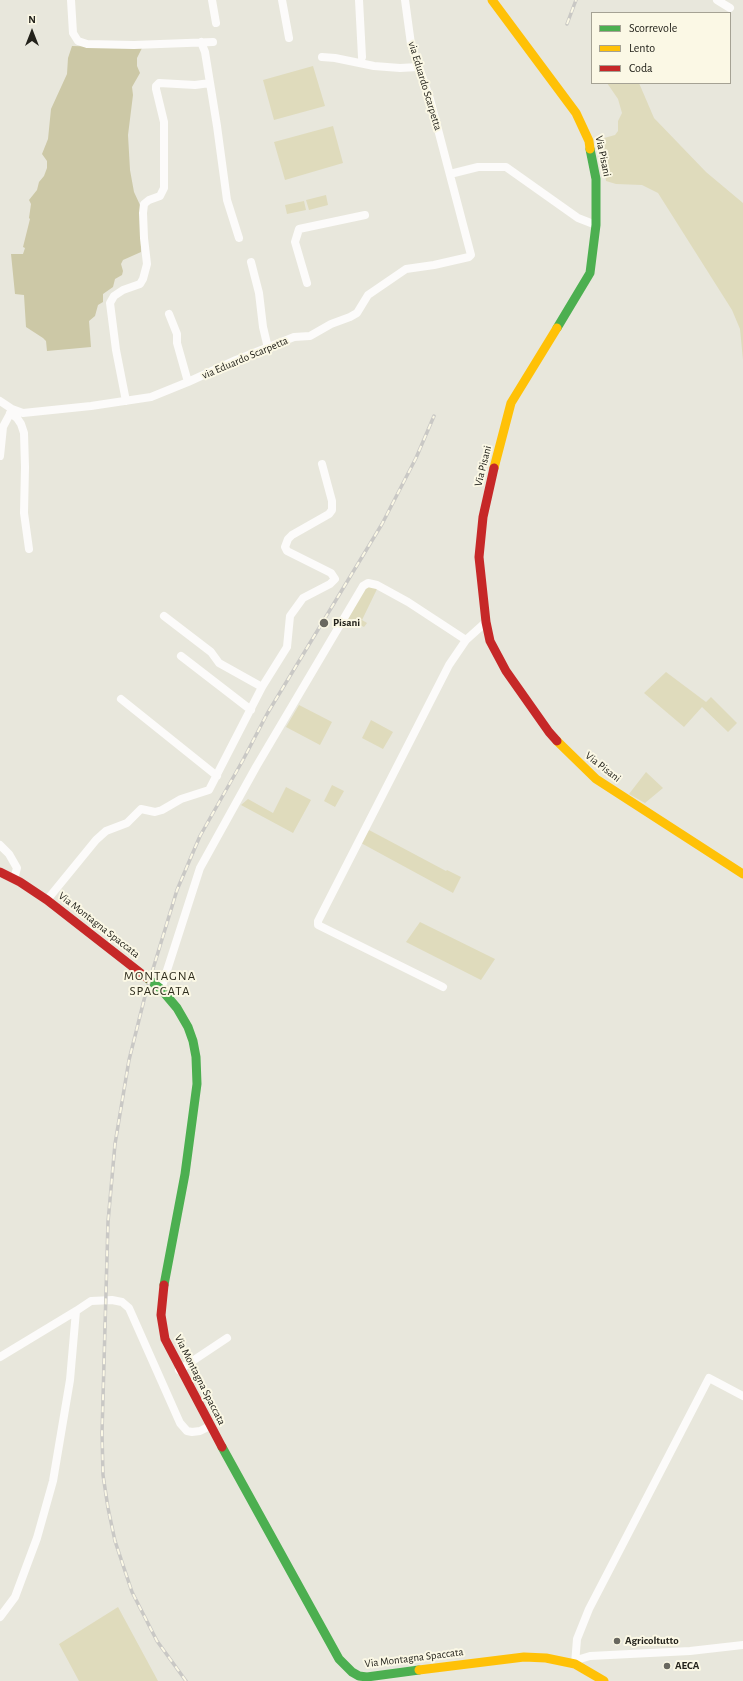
<!DOCTYPE html>
<style>
body{margin:0}
#map{position:relative;width:743px;height:1681px;overflow:hidden;background:#e8e7dc;font-family:"Alegreya Sans",sans-serif}
canvas{display:block}
.legend{position:absolute;left:591px;top:12px;width:140px;height:72px;box-sizing:border-box;background:#fbf8e5;border:1px solid #a5a294;margin:0;padding:5px 7px;list-style:none;font-size:12px;color:#23221b}
.legend li{display:flex;align-items:center;gap:8px;height:20px}
.legend b{width:20px;border:1px solid #a5a294}
.north{position:absolute;left:12px;top:12px;width:40px;height:40px;-webkit-text-stroke:3px #fbf8e5;paint-order:stroke;rotate:0deg;font-size:11px;font-weight:700;line-height:16px;text-align:center;color:#23221b}
.north::after{content:'';display:block;margin:auto;width:14px;height:18px;background:#23221b;clip-path:polygon(50% 0,100% 100%,50% 72%,0 100%)}
</style>
<div id="map">
<canvas width="743" height="1681"></canvas>
<ul class="legend">
<li><b style="height:5px;background:#4caf50"></b>Scorrevole</li>
<li><b style="height:5px;background:#ffc107"></b>Lento</li>
<li><b style="height:5px;background:#c62828"></b>Coda</li>
</ul>
<div class="north">N</div>
</div>
<script>
const context = document.querySelector('canvas').getContext('2d');
context.lineJoin = 'round';
function paint(path, color) {
  context.fillStyle = color;
  context.fill(path, 'evenodd');
}
function poly(rows) {
  const path = new Path2D();
  for (const r of rows) {
    path.moveTo(r[0], r[1]);
    for (let i = 2; i < r.length; i += 2) path.lineTo(r[i], r[i + 1]);
  }
  return path;
}
function strokePath(path, color, width, dash) {
  context.strokeStyle = color;
  context.lineWidth = width;
  context.lineCap = dash ? 'butt' : 'round';
  context.setLineDash(dash || []);
  context.stroke(path);
}
function drawText(font, color, halo, rows, align = 'center') {
  context.font = font + ' "Alegreya Sans",sans-serif';
  context.lineWidth = 4;
  context.setLineDash([]);
  context.textBaseline = 'middle';
  context.strokeStyle = halo;
  context.fillStyle = color;
  for (const [text, x, y, turn = 0] of rows) {
    context.save();
    context.translate(x, y);
    context.rotate((+turn || 0) * Math.PI / 180);
    context.textAlign = isNaN(turn) ? turn : align;
    if (halo) context.strokeText(text, 0, 0);
    context.fillText(text, 0, 0);
    context.restore();
  }
}
paint(poly([
 [313,66,325,106,274,120,263,80],
 [607,83,639,83,654,118,706,172,743,203,743,360,740,329,732,310,658,193,642,185,616,184,606,181,604,166,597,140,615,135,618,131,618,121,622,113,618,99],
 [333,126,343,163,285,180,274,142],
 [326,195,328,205,309,210,306,200],
 [304,201,306,210,287,214,285,205],
 [365,586,378,587,362,620,367,623,364,627,348,619],
 [666,672,706,702,711,697,737,723,728,732,702,707,684,727,644,693],
 [299,705,332,722,320,745,286,727],
 [371,720,393,732,383,749,362,738],
 [646,772,663,788,645,803,629,794],
 [332,785,344,791,335,807,324,801],
 [286,787,311,800,293,833,241,805,248,799,273,813],
 [369,830,446,871,447,870,461,877,453,893,361,843,367,831],
 [420,922,495,959,481,980,406,942],
 [118,1607,158,1681,79,1681,59,1644]
]), '#dfdbbc');
paint(poly([
 [72,46,142,48,137,58,137,66,140,73,132,87,133,95,128,135,130,170,134,192,140,205,141,252,123,260,121,264,123,271,122,275,115,279,113,287,103,294,103,302,98,305,95,316,89,321,91,347,47,351,46,341,43,338,26,327,24,295,15,294,11,254,23,254,25,248,23,247,30,219,29,218,31,204,29,200,37,190,39,182,44,176,47,168,47,161,42,154,48,139,51,109,67,74,68,58]
]), '#ccc8a6');
strokePath(poly([
 [71,0,73,33,78,41,87,44,134,45,213,42],
 [212,0,216,23],
 [282,0,289,38],
 [359,0,362,57],
 [717,0,730,8],
 [201,42,205,52,217,126,227,200,239,238],
 [322,57,335,58,374,66,400,68,418,67],
 [450,174,478,167,506,167,578,218,596,225],
 [251,262,259,293,263,327,268,348],
 [307,283,295,242,299,229,365,215],
 [169,314,177,334,177,343,188,382],
 [0,401,12,409,23,413,91,406,151,397,188,382,236,360,294,337,310,336,331,324,350,317,357,313,368,295,406,269,434,265,469,257,471,255,430,99,411,44,405,0],
 [126,401,116,350,110,303,114,296,123,290,140,284,143,279,147,264,144,238,143,213,144,204,149,200,160,196,164,188,164,122,156,89,156,86,159,83,195,85,210,83],
 [10,413,17,418,21,424,24,433,25,467,24,513,29,549],
 [0,456,3,427,12,410],
 [164,616,211,652,219,663,262,687],
 [181,656,251,710],
 [121,699,217,776],
 [0,845,9,854,17,868,14,879],
 [47,900,96,840,106,831,127,823,141,809,155,812,162,810,181,799,209,790,262,687,287,647,290,616,303,598,330,584,335,579,331,573,287,551,285,547,288,539,292,535,329,514,332,510,332,501,322,464],
 [443,987,318,925,318,921,449,665,466,640],
 [161,989,200,868,256,767,363,586,368,583,377,585,408,602,466,640,486,622],
 [0,1357,76,1311,91,1301,112,1300,122,1302,129,1308,180,1423,187,1431,192,1432,200,1431,210,1426],
 [179,1370,227,1338],
 [0,1617,15,1597,37,1538,53,1481,70,1380,76,1311],
 [575,1664,577,1639,589,1609,709,1378,743,1396],
 [575,1664,580,1659,590,1656,690,1651,743,1645]
]), '#fcfbfa', 8);
strokePath(poly([
 [557,328,590,273,596,225,596,179,590,149],
 [147,978,161,989,177,1008,188,1027,193,1041,196,1057,197,1084,185,1174,164,1285],
 [222,1447,339,1659,352,1672,359,1676,367,1677,419,1670]
]), '#4caf50', 9);
strokePath(poly([
 [492,0,576,113,589,141,590,149],
 [494,468,511,403,557,328],
 [557,741,596,779,743,874],
 [419,1670,524,1657,546,1658,575,1664,604,1681]
]), '#ffc107', 9);
strokePath(poly([
 [494,468,483,517,479,557,486,622,490,641,506,671,549,732,557,741],
 [0,872,20,882,47,900,147,978],
 [164,1285,161,1315,165,1339,222,1447]
]), '#c62828', 9);
const rail = poly([
 [567,24,576,0],
 [186,1681,157,1641,132,1592,115,1541,108,1508,103,1475,102,1433,108,1222,115,1144,129,1060,146,992,177,890,200,836,243,760,267,714,382,524,416,458,434,416]
]);
strokePath(rail, '#c9c8c5', 3.5);
strokePath(rail, '#fbf8e5', 2, [6]);
for (const [x, y, r, color] of [
 [324,623,5,"#68675f"],
 [617,1641,4,"#68675f"],
 [667,1666,4,"#68675f"]
]) {
  const dot = new Path2D();
  dot.arc(x, y, r, 0, 2 * Math.PI);
  context.fillStyle = color;
  context.fill(dot);
  strokePath(dot, '#fbf8e5', 1.5);
}
drawText('11px', '#23221b', '#fbf8e5', [
 ["via Eduardo Scarpetta",425,86,73],
 ["Via Pisani",603,156,78],
 ["via Eduardo Scarpetta",245,358,-23],
 ["Via Pisani",483,466,-76],
 ["Via Pisani",603,767,38],
 ["Via Montagna Spaccata",99,925,38],
 ["Via Montagna Spaccata",200,1380,63],
 ["Via Montagna Spaccata",414,1658,-7]
]);
drawText('bold 11px', '#23221b', '#fbf8e5', [
 ["Pisani",333,623],
 ["Agricoltutto",625,1641],
 ["AECA",675,1666]
], 'left');
context.letterSpacing = '1px';
drawText('13px', '#2e2c1c', '#fbf8e5', [
 ["MONTAGNA",160,976],
 ["SPACCATA",160,991]
]);
context.letterSpacing = '0px';
</script>
